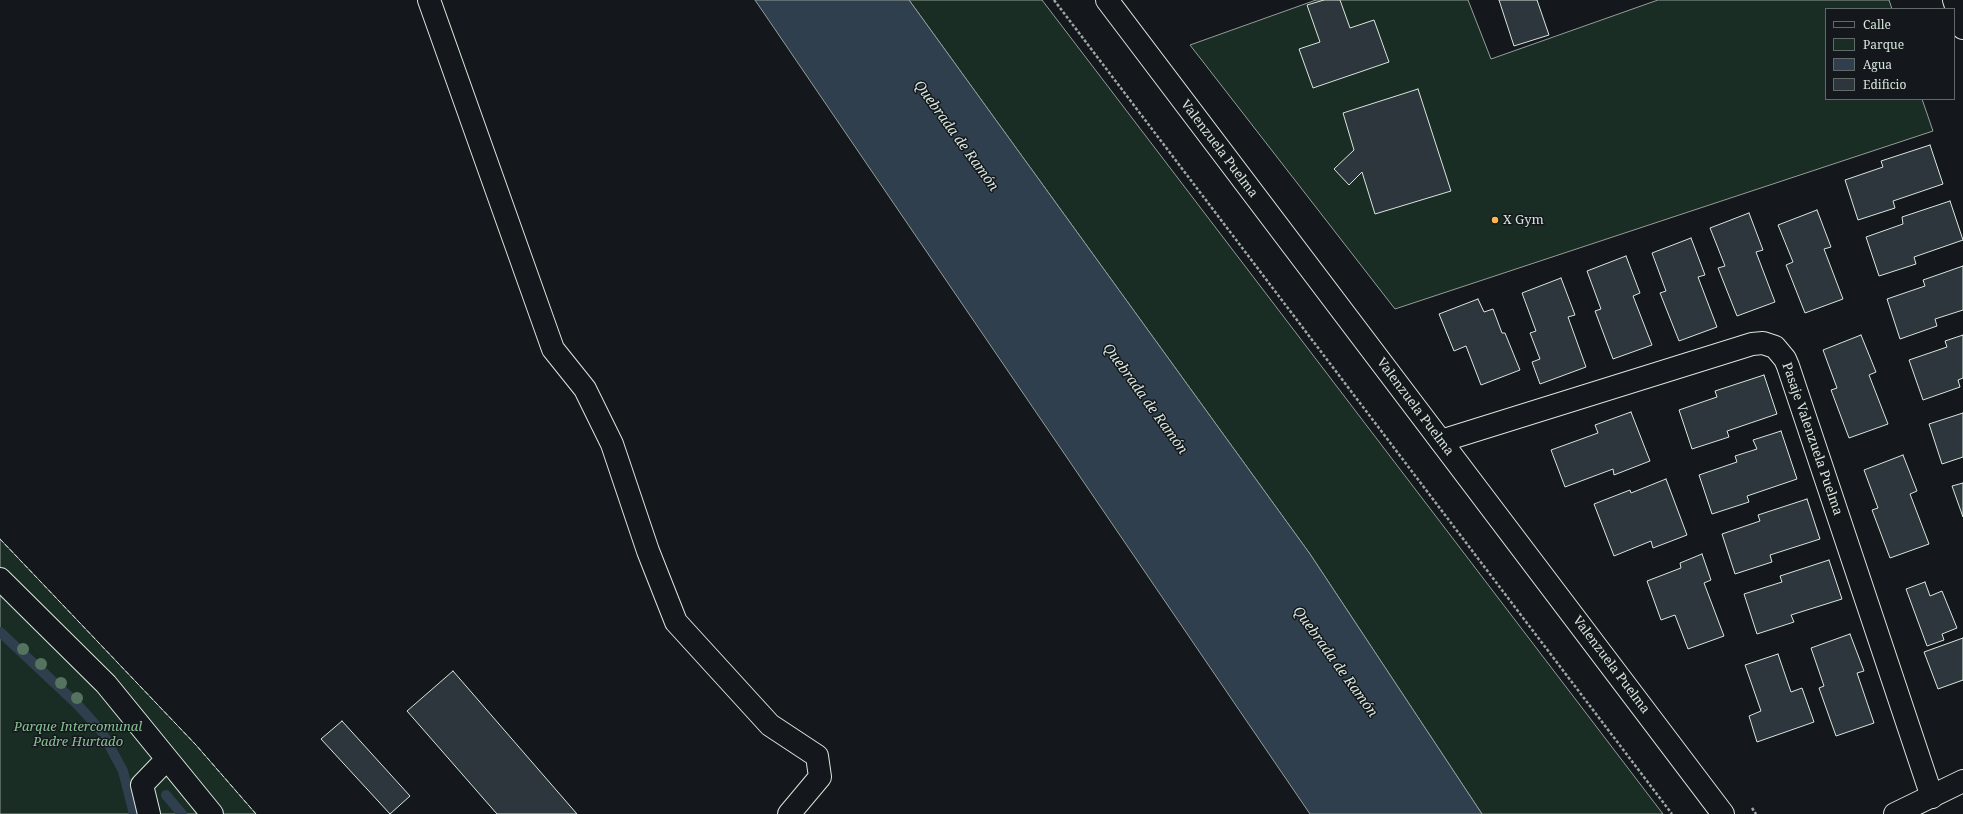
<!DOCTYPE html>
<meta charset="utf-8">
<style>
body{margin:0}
#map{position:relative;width:1963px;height:814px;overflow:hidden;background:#14181c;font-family:"Noto Serif",serif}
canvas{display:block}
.legend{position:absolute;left:1825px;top:8px;width:130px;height:92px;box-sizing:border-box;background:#14181c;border:1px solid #626a69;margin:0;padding:5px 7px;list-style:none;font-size:12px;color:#d8e6dc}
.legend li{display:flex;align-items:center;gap:8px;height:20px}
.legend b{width:20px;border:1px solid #626a69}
</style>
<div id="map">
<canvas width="1963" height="814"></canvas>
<ul class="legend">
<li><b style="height:5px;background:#14181c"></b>Calle</li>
<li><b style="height:11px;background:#1a2d24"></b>Parque</li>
<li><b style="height:11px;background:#2f3f4d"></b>Agua</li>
<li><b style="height:11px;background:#2c363c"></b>Edificio</li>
</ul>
</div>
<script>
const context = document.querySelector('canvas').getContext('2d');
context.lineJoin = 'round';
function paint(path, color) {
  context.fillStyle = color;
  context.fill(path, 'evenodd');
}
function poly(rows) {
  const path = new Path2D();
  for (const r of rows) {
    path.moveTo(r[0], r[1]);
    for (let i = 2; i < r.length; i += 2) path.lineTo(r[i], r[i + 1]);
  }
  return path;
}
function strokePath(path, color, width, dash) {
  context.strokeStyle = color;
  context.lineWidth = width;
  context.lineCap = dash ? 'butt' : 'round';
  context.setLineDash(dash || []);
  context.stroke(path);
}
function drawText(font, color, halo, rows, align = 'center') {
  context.font = font + ' "Noto Serif",serif';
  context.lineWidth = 3;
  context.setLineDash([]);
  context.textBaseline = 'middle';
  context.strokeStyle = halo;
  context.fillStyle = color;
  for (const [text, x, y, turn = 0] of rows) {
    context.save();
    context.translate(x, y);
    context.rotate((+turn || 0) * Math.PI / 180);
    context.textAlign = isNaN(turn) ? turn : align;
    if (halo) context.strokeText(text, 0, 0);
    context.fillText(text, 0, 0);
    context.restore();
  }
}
const green = poly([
 [909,0,1042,0,1663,814,1482,814,1310,554,909,0],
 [1316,0,1468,0,1491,59,1658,0,1889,0,1892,9,1826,9,1826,99,1922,99,1933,131,1395,309,1190,45,1316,0],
 [0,539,196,745,256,814,0,814,0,539]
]);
paint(green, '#1a2d24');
strokePath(green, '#939e99', 1);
const water = poly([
 [755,0,909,0,1310,554,1482,814,1310,814,755,0]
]);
paint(water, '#2f3f4d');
strokePath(water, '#939e99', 1);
strokePath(poly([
 [0,632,78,705,102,732,123,771,134,814],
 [166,795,182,814]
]), '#2f3f4d', 10);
const building = poly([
 [1324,0,1340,0,1350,28,1374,20,1389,62,1313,88,1299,49,1320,42,1307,5,1324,0],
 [1499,0,1537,0,1549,35,1514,46,1499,0],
 [1418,89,1451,191,1375,214,1362,172,1349,185,1334,169,1354,150,1343,113,1418,89],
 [1930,145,1943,184,1893,201,1895,208,1858,220,1845,180,1883,167,1881,161,1930,145],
 [1950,201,1963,240,1914,257,1916,264,1879,276,1866,237,1903,224,1902,217,1950,201],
 [1817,210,1831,247,1824,249,1843,299,1805,313,1786,265,1793,262,1778,225,1817,210],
 [1749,213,1763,250,1756,252,1775,302,1737,316,1718,268,1725,266,1710,228,1749,213],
 [1691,238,1705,275,1698,277,1717,327,1679,341,1660,293,1666,291,1652,253,1691,238],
 [1626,256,1640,293,1633,296,1652,345,1613,359,1595,311,1601,309,1587,271,1626,256],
 [1963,266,1963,310,1935,319,1937,326,1900,339,1887,299,1925,286,1923,280,1963,266],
 [1561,278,1575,315,1568,317,1586,367,1540,384,1532,362,1540,359,1530,333,1536,331,1522,293,1561,278],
 [1478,299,1484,312,1493,309,1502,333,1505,333,1520,370,1481,385,1466,346,1454,351,1439,314,1478,299],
 [1861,335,1876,372,1869,375,1888,424,1849,438,1831,390,1837,388,1823,350,1861,335],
 [1963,335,1963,378,1958,380,1960,387,1923,400,1909,360,1947,347,1945,341,1963,335],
 [1764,375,1777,414,1727,431,1729,437,1692,449,1679,410,1717,397,1715,391,1764,375],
 [1631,412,1650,461,1614,475,1613,469,1565,487,1551,450,1598,433,1595,425,1631,412],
 [1963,413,1963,457,1942,464,1929,424,1963,413],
 [1781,431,1797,479,1747,496,1749,502,1712,514,1699,475,1737,462,1735,456,1757,449,1753,440,1781,431],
 [1903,455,1917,491,1910,494,1929,544,1890,558,1872,510,1878,508,1864,470,1903,455],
 [1666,479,1687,535,1653,548,1651,541,1614,556,1594,504,1630,490,1631,493,1666,479],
 [1963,483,1963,517,1952,486,1963,483],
 [1807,499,1820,539,1770,555,1772,562,1735,574,1722,534,1760,521,1758,515,1807,499],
 [1702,554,1711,580,1704,583,1724,636,1688,649,1675,615,1661,620,1647,581,1681,568,1680,563,1702,554],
 [1829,560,1842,599,1791,615,1794,622,1757,634,1744,594,1782,582,1780,576,1829,560],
 [1925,582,1930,596,1942,591,1957,628,1942,634,1944,640,1927,646,1906,589,1925,582],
 [1850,634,1864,671,1857,673,1874,723,1836,736,1819,688,1824,686,1811,648,1850,634],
 [1963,638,1963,680,1938,689,1924,652,1963,638],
 [1778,654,1791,692,1802,688,1814,722,1757,742,1749,716,1761,711,1745,665,1778,654],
 [453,671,577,814,497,814,407,711,453,671],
 [342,721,410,796,390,814,321,739,342,721]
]);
paint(building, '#2c363c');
strokePath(building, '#d8e6dc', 1);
const minor = poly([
 [429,0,553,349,585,389,612,444,648,551,676,622,770,725,817,756,820,777,789,814],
 [1954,0,1963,28],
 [1441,441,1752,344,1763,343,1775,347,1785,359,1788,366,1932,797],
 [0,579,106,684,212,814],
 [149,814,142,785,167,759]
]);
const major = poly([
 [1107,0,1723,814],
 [1895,814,1963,781]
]);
strokePath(minor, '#d8e6dc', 24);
strokePath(major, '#d8e6dc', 24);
strokePath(poly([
 [1054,0,1672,814],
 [1752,808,1756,814]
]), '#9da8a2', 2.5, [3, 2]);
strokePath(minor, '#14181c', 22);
strokePath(major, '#14181c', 22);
strokePath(poly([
 [0,539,196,745,256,814]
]), '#d8e6dc', 1, [5, 2]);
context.fillStyle = '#55745f';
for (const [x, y] of [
 [23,649],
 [41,664],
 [61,683],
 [77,698]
]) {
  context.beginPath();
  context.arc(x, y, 6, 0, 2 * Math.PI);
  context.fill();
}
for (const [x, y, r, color] of [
 [1495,220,4,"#ffb74d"]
]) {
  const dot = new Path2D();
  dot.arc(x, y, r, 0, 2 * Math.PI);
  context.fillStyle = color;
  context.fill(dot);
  strokePath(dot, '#14181c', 1.5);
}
drawText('13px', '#d8e6dc', '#14181c', [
 ["Valenzuela Puelma",1219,149,53],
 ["Valenzuela Puelma",1415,407,53],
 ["Pasaje Valenzuela Puelma",1812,439,71],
 ["Valenzuela Puelma",1611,665,53]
]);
drawText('13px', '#d8e6dc', '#14181c', [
 ["X Gym",1503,220]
], 'left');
drawText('italic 13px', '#8ac095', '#14181c', [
 ["Parque Intercomunal",78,727],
 ["Padre Hurtado",78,742]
]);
drawText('italic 14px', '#d8e6dc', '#14181c', [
 ["Quebrada de Ramón",956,136,54],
 ["Quebrada de Ramón",1145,399,54],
 ["Quebrada de Ramón",1335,662,54]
]);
</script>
